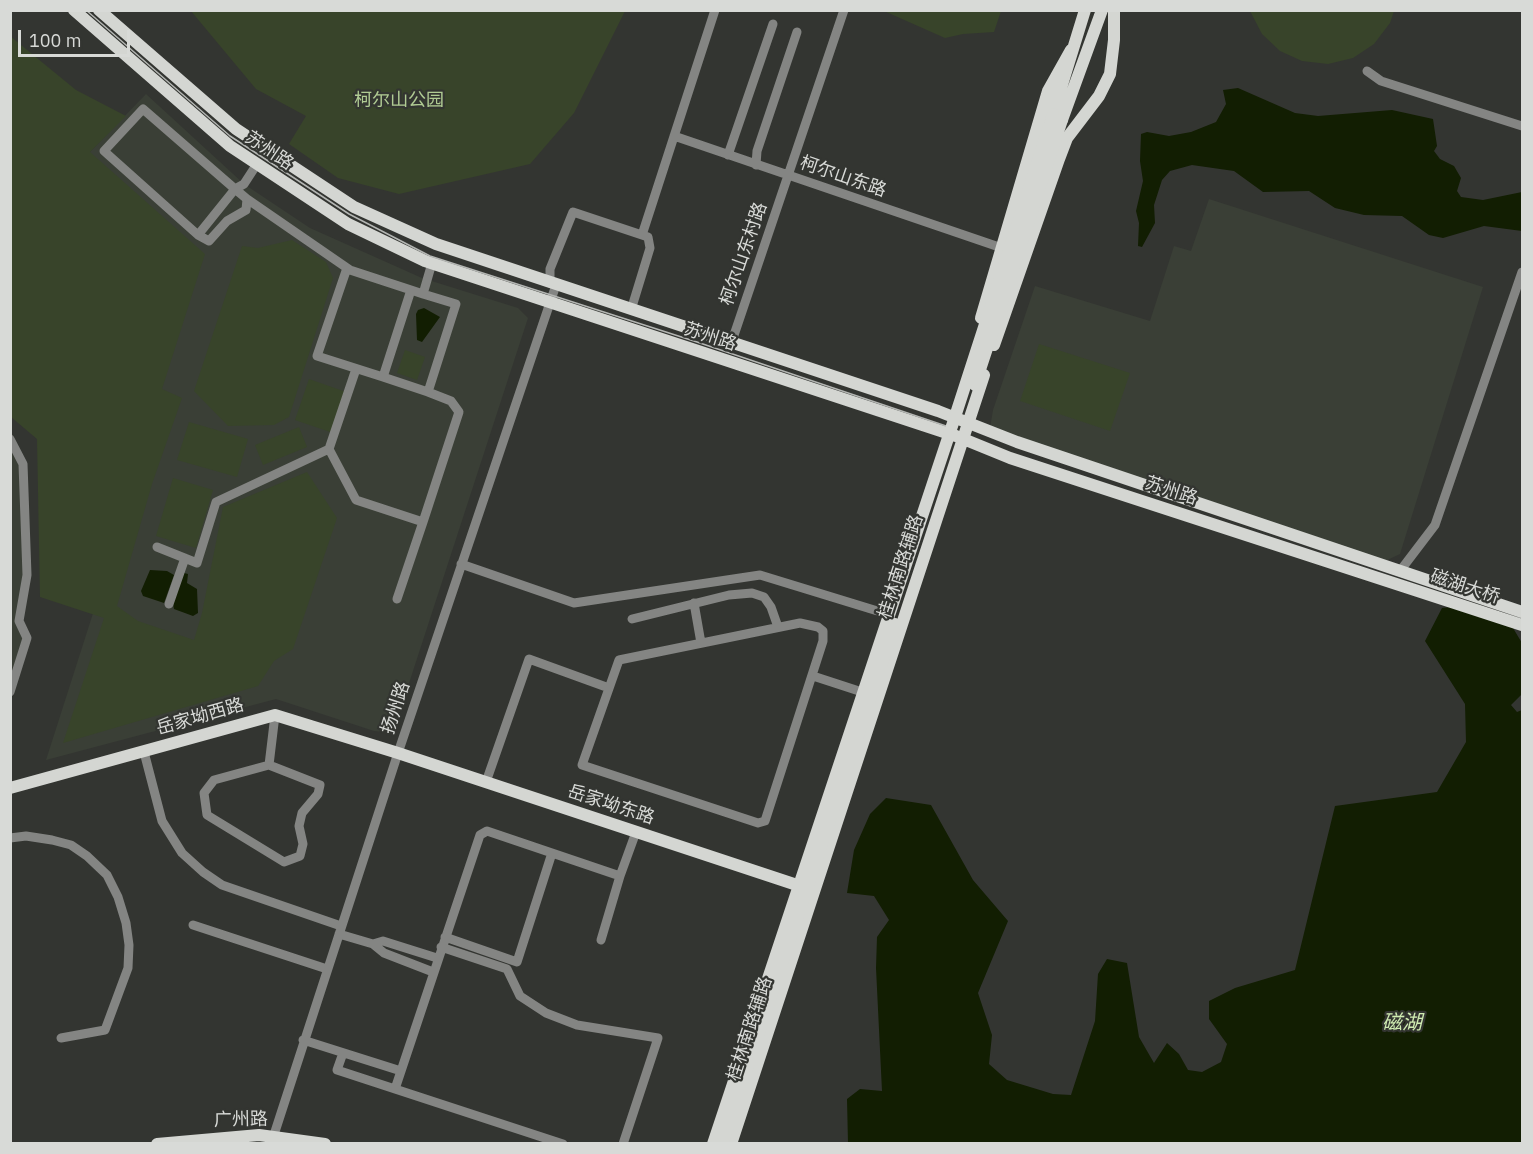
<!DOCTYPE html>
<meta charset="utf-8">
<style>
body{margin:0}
#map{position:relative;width:1533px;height:1154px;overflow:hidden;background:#333531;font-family:"IBM Plex Sans",sans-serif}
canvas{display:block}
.frame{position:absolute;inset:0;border:12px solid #d8dad7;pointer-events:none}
.scale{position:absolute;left:18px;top:30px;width:112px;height:27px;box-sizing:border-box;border:3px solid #d8dad7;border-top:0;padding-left:8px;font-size:18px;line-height:21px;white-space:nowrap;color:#d8dad7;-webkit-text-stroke:4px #333531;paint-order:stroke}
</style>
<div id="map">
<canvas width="1533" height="1154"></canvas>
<div class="frame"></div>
<div class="scale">100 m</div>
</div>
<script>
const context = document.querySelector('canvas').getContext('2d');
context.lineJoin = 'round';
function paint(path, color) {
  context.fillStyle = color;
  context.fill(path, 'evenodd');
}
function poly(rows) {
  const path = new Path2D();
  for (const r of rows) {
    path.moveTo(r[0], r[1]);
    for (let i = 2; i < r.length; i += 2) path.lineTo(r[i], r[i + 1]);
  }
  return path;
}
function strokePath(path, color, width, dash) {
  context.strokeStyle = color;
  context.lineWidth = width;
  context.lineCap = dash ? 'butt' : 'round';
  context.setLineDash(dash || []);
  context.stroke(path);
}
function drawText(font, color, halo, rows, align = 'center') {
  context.font = font + ' "IBM Plex Sans","Noto Sans SC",sans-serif';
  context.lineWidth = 4.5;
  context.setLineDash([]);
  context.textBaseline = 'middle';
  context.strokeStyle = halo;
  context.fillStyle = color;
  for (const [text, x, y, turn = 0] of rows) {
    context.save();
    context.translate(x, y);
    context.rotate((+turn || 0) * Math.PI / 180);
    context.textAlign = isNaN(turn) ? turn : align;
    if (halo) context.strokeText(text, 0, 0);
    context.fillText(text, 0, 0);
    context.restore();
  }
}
paint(poly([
 [146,94,244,184,310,228,422,278,518,308,528,318,398,717,393,726,384,732,374,731,276,699,46,760,128,504,90,152],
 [1209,199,1483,287,1400,554,1381,563,990,428,993,410,1035,286,1150,321,1174,246,1191,251],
 [11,431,26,461,23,621,29,636,11,698]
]), '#3a3f36');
paint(poly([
 [191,11,625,11,574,113,530,164,399,194,338,178,289,144,306,116,256,89],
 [884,11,1001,11,994,32,963,34,945,38],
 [1250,11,1250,10,1394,11,1390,23,1374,44,1353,58,1328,64,1302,61,1280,51,1262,34],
 [10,36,76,90,126,116,90,152,205,254,162,389,182,398,152,484,117,606,138,621,194,640,202,613,223,507,307,472,337,518,293,649,274,661,258,686,63,743,104,618,40,597,37,439,11,417],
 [292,240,326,262,333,278,289,417,274,425,228,426,194,391,242,246,258,248],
 [1039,344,1130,373,1110,431,1020,401],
 [405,350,425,357,417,380,397,373],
 [309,379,346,392,333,433,295,420],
 [189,422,248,439,237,477,177,460],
 [299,427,307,447,263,465,255,445],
 [173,478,213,490,196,548,156,536]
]), '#38442a');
paint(poly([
 [1238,88,1295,113,1318,116,1392,110,1433,119,1437,146,1434,151,1440,159,1454,166,1461,178,1457,191,1461,197,1483,200,1522,192,1522,231,1484,226,1443,238,1429,235,1402,216,1364,215,1335,208,1309,191,1263,192,1234,171,1192,165,1170,171,1162,180,1154,205,1155,223,1142,247,1138,246,1139,223,1136,211,1143,181,1140,161,1141,134,1147,132,1169,136,1191,132,1216,122,1226,104,1223,90],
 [424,308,440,317,422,342,417,340,416,314,418,310],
 [150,570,167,571,174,575,164,603,143,596,141,591],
 [184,573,188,574,187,583,197,589,198,613,193,616,174,609,173,603],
 [1469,605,1510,623,1522,643,1522,694,1511,705,1517,712,1522,710,1522,1143,848,1143,847,1099,860,1089,882,1091,876,968,877,937,889,920,874,896,847,893,854,850,870,814,886,798,931,805,973,880,1008,921,978,993,992,1035,989,1064,1007,1080,1053,1094,1071,1095,1095,1021,1098,974,1107,959,1127,963,1139,1037,1154,1063,1167,1043,1179,1054,1188,1070,1202,1072,1221,1062,1227,1044,1209,1019,1209,1001,1235,988,1295,970,1335,806,1437,792,1466,742,1465,704,1425,641,1442,608]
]), '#121e02');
strokePath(poly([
 [1367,71,1381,81,1522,126],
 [674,136,1002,248],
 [728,155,773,24],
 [257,164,244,184,235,189,198,235,104,151,143,109,235,189,247,199,350,270,411,290],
 [756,165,757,151,797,32],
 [198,235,209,241,227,221,246,210,247,199],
 [347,268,317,356,383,377],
 [550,283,550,269,573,212,642,235],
 [423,294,456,304,428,392,383,377,411,290,423,294,432,263],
 [631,310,650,248,648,237,642,235,715,10],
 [731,344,844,10],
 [10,439,23,464,27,575,19,621,27,638,10,692],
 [329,449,356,500,423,522,459,412,451,401,428,392],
 [157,547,197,563,216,502,329,449,356,369],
 [461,564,574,603,760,575,884,613],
 [1400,571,1435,525,1522,272],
 [397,599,423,522],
 [694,603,701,643],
 [169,604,185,558],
 [632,619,729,595,752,593,764,597,771,607,778,627],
 [800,623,818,627,823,631,823,641,765,821,758,823,582,765,619,660,800,623],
 [813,676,859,691],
 [144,752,162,821,182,853,203,872,222,885,341,926],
 [269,765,320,785,318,794,302,813,299,826,303,844,300,856,284,862,207,815,204,793,214,780,269,765,275,715],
 [486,782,529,659,609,688],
 [10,838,26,836,52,840,71,845,87,856,107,875,118,897,126,923,129,945,128,968,105,1030,61,1038],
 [620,876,636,832],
 [193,925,327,969],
 [339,934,373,944,384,953,433,972],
 [445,937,517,962,552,853],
 [373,944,383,941,437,958],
 [441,947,507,969,520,996,546,1013,577,1025,658,1038,623,1144],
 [303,1040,401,1071],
 [343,1053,337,1070,563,1144],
 [395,1089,480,835,487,831,620,876,601,940],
 [271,1144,398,753,556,285]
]), '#848583', 9);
strokePath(poly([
 [74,10,230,146,348,224,425,261,956,436,1010,458,1522,625],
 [99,10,236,129,354,207,436,244,938,411,1017,442,1522,612],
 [1053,114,1085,10],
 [1062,120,1102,10],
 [981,318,1048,91,1071,50],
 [994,345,1059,159,1067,138,1099,96,1110,74,1114,40,1114,10],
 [10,788,275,715,398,753,809,889],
 [157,1144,259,1135,325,1144],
 [731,1144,984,375]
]), '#d4d6d2', 12);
strokePath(poly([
 [86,10,230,136,349,214,430,256,697,342,952,428,945,460,716,1144]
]), '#b4b6b3', 1.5);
strokePath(poly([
 [975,385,1062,120],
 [713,1144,953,423,1053,114],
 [722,1144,895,624]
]), '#d4d6d2', 12);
drawText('18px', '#b0cb93', '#333531', [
 ["柯尔山公园",399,101]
]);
drawText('18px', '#d8dad7', '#333531', [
 ["苏州路",269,151,34],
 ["柯尔山东路",843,177,19],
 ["柯尔山东村路",744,254,-71],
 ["苏州路",710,337,18],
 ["苏州路",1171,491,18],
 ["桂林南路辅路",901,567,-72],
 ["磁湖大桥",1465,587,18],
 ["扬州路",396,708,-72],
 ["岳家坳西路",200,717,-16],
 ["岳家坳东路",611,805,18],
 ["桂林南路辅路",750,1029,-72],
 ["广州路",241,1120,-1]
]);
drawText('italic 20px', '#cfebb1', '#333531', [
 ["磁湖",1402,1023]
]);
</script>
